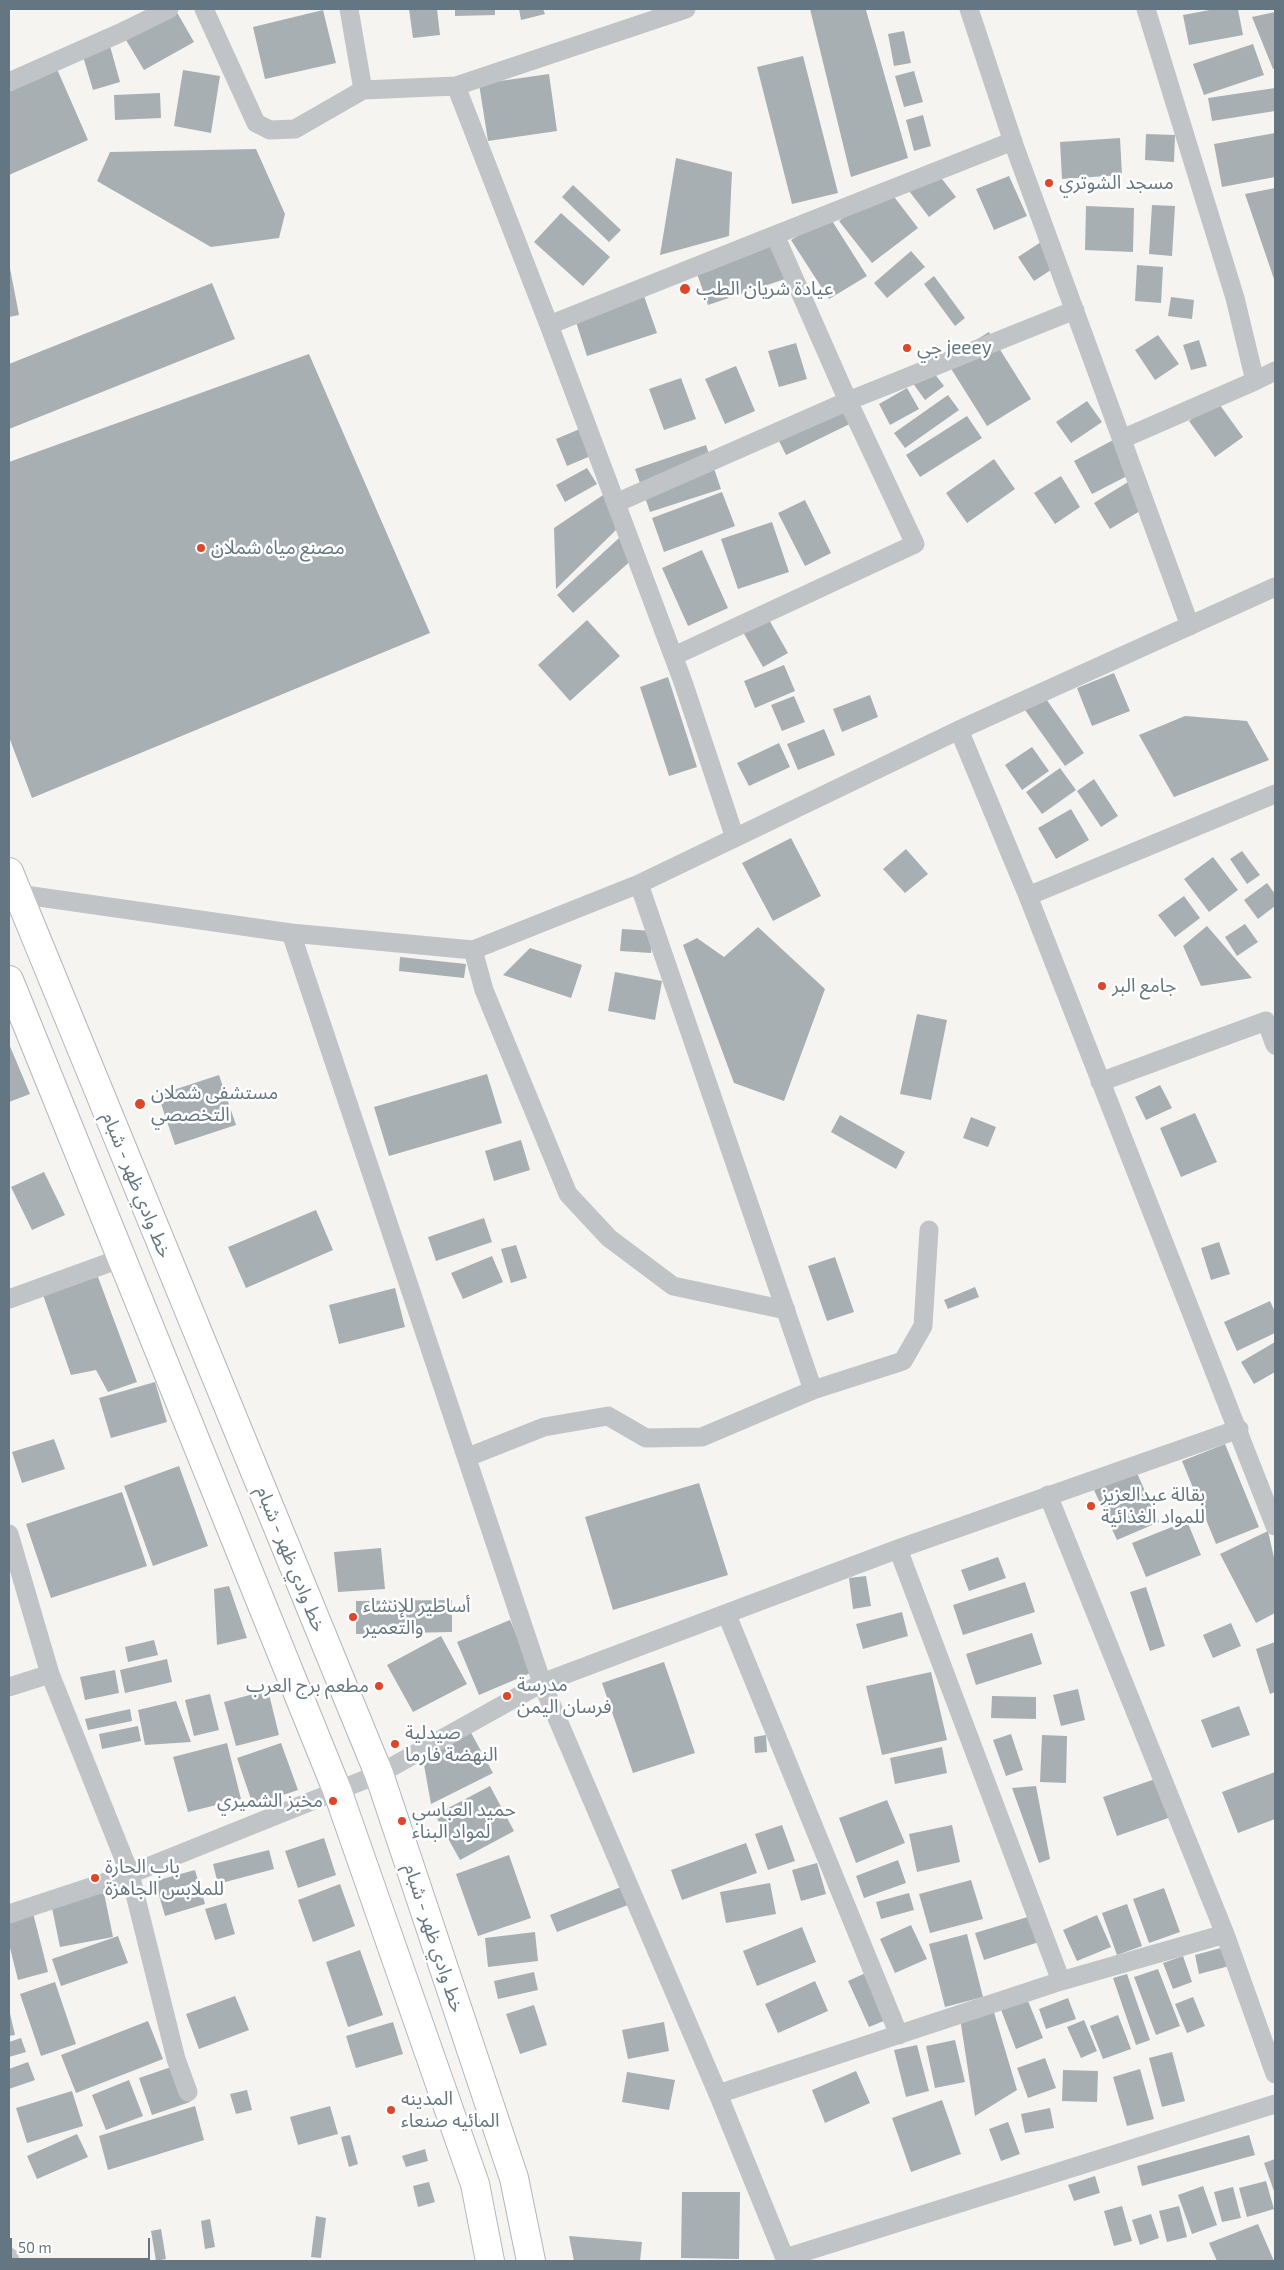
<!DOCTYPE html>
<meta charset="utf-8">
<style>
body{margin:0}
#map{position:relative;width:1284px;height:2270px;overflow:hidden;background:#f5f4f1;font-family:"Exo 2",sans-serif}
canvas{display:block}
.frame{position:absolute;inset:0;border:10px solid #647681;pointer-events:none}
.scale{position:absolute;left:10px;top:2238px;width:140px;height:22px;box-sizing:border-box;border:2px solid #647681;border-top:0;padding-left:6px;font-size:15px;line-height:18px;white-space:nowrap;color:#647681;-webkit-text-stroke:4px #fff;paint-order:stroke}
</style>
<div id="map">
<canvas width="1284" height="2270"></canvas>
<div class="frame"></div>
<div class="scale">50 m</div>
</div>
<script>
const context = document.querySelector('canvas').getContext('2d');
context.lineJoin = 'round';
function paint(path, color) {
  context.fillStyle = color;
  context.fill(path, 'evenodd');
}
function poly(rows) {
  const path = new Path2D();
  for (const r of rows) {
    path.moveTo(r[0], r[1]);
    for (let i = 2; i < r.length; i += 2) path.lineTo(r[i], r[i + 1]);
  }
  return path;
}
function strokePath(path, color, width, dash) {
  context.strokeStyle = color;
  context.lineWidth = width;
  context.lineCap = dash ? 'butt' : 'round';
  context.setLineDash(dash || []);
  context.stroke(path);
}
function drawText(font, color, halo, rows, align = 'center') {
  context.font = font + ' "Exo 2","Noto Sans Arabic",sans-serif';
  context.lineWidth = 5;
  context.setLineDash([]);
  context.textBaseline = 'middle';
  context.strokeStyle = halo;
  context.fillStyle = color;
  for (const [text, x, y, turn = 0] of rows) {
    context.save();
    context.translate(x, y);
    context.rotate((+turn || 0) * Math.PI / 180);
    context.textAlign = isNaN(turn) ? turn : align;
    if (halo) context.strokeText(text, 0, 0);
    context.fillText(text, 0, 0);
    context.restore();
  }
}
paint(poly([
 [175,9,194,42,144,70,123,35],
 [409,9,437,9,440,35,413,38],
 [455,9,495,9,495,15,455,16],
 [519,9,543,9,545,14,521,20],
 [810,9,866,10,908,158,851,177],
 [1215,9,1238,9,1243,35,1189,45,1183,15],
 [323,10,336,63,265,79,253,27],
 [1275,12,1275,68,1273,69,1252,17],
 [904,31,911,63,894,66,888,34],
 [1253,44,1264,75,1204,95,1193,64],
 [110,46,120,82,93,90,82,53],
 [803,56,838,193,792,204,757,67],
 [57,69,88,140,9,175,9,90],
 [183,70,220,76,211,133,174,126],
 [914,71,923,102,904,107,895,76],
 [549,74,557,131,488,141,479,84],
 [1275,88,1275,111,1212,121,1208,98],
 [160,93,161,118,115,120,114,95],
 [923,115,931,146,914,151,906,120],
 [1275,133,1275,177,1222,187,1214,144],
 [1146,134,1175,135,1174,162,1145,160],
 [1120,138,1122,175,1062,179,1060,142],
 [256,149,285,214,279,238,211,247,97,181,110,152],
 [676,158,732,172,729,236,660,255],
 [932,166,956,197,929,217,906,187],
 [1009,176,1027,216,994,230,976,189],
 [573,185,621,230,609,242,562,197],
 [885,185,918,228,872,263,839,221],
 [1275,188,1275,282,1245,194],
 [1152,205,1175,206,1172,256,1149,254],
 [1086,206,1134,208,1133,252,1085,250],
 [561,213,610,257,583,286,534,242],
 [829,216,867,276,829,299,791,240],
 [775,241,788,278,708,305,695,268],
 [1041,242,1057,266,1034,281,1018,257],
 [911,251,925,267,887,298,874,283],
 [9,263,19,315,9,317],
 [1137,265,1163,267,1161,303,1135,301],
 [934,276,965,318,955,326,924,284],
 [212,283,235,339,9,429,9,364],
 [644,296,657,333,587,356,575,319],
 [1171,297,1194,300,1192,319,1168,316],
 [989,332,1031,399,987,426,945,359],
 [1158,335,1179,364,1155,380,1135,350],
 [1199,340,1207,366,1191,370,1183,345],
 [796,343,807,379,779,387,768,351],
 [309,354,430,633,32,798,9,737,9,462],
 [736,366,755,411,725,424,705,379],
 [931,369,944,386,925,400,912,382],
 [681,378,696,419,664,430,649,389],
 [907,388,919,409,890,425,879,404],
 [849,395,860,419,786,455,774,431],
 [948,395,959,410,905,448,894,433],
 [1087,401,1102,422,1071,443,1056,422],
 [1217,401,1243,437,1215,457,1189,421],
 [967,416,982,438,920,477,906,455],
 [582,428,593,455,567,466,556,439],
 [1113,440,1131,474,1092,494,1074,461],
 [706,445,721,489,650,512,635,469],
 [994,459,1015,489,967,523,946,493],
 [587,468,597,484,565,502,556,485],
 [1061,476,1080,507,1055,524,1034,493],
 [1128,482,1145,508,1110,529,1094,503],
 [722,492,735,526,664,552,652,518],
 [606,493,616,530,556,589,554,528],
 [805,500,831,553,805,566,778,513],
 [772,522,789,572,738,589,721,539],
 [619,538,636,556,573,613,557,595],
 [702,550,728,608,688,626,662,568],
 [768,618,788,653,763,667,743,632],
 [587,620,620,656,570,701,538,665],
 [784,665,795,691,755,708,744,681],
 [1114,673,1130,711,1092,726,1077,688],
 [668,677,697,767,669,776,640,687],
 [870,695,878,717,842,732,833,709],
 [794,696,805,722,782,731,771,705],
 [1044,696,1084,753,1065,766,1025,710],
 [1185,716,1247,721,1269,760,1174,797,1139,735],
 [824,729,835,755,798,770,787,744],
 [779,743,790,767,749,786,737,763],
 [1032,747,1049,771,1022,790,1005,765],
 [1060,768,1076,790,1042,814,1026,792],
 [1094,779,1118,816,1101,827,1077,791],
 [1071,809,1089,840,1056,859,1038,828],
 [791,838,821,896,773,921,742,863],
 [906,849,928,874,905,893,883,869],
 [1242,851,1260,875,1247,884,1230,859],
 [1213,857,1238,890,1209,912,1184,879],
 [1267,883,1275,894,1275,906,1258,919,1244,900],
 [1184,896,1200,918,1175,937,1158,915],
 [1245,924,1258,942,1237,956,1225,937],
 [1207,926,1252,978,1201,986,1183,946],
 [758,927,825,989,784,1101,734,1083,683,945,697,938,724,957],
 [622,929,653,931,651,953,620,951],
 [530,948,582,965,571,998,503,975],
 [400,957,466,964,464,978,399,971],
 [615,972,662,981,655,1020,608,1011],
 [917,1014,947,1020,931,1100,900,1094],
 [9,1044,30,1094,9,1102],
 [487,1074,502,1123,389,1156,374,1107],
 [219,1075,236,1125,175,1145,158,1095],
 [1160,1085,1172,1108,1146,1120,1135,1097],
 [1195,1113,1217,1162,1181,1177,1160,1128],
 [840,1115,905,1152,896,1169,831,1132],
 [971,1117,996,1127,988,1147,963,1138],
 [521,1140,530,1170,494,1181,485,1151],
 [44,1172,65,1215,32,1230,11,1187],
 [316,1210,333,1250,246,1288,228,1247],
 [484,1218,492,1242,436,1261,428,1237],
 [1219,1242,1230,1274,1211,1280,1201,1248],
 [516,1245,527,1278,511,1283,501,1249],
 [492,1256,503,1282,463,1299,451,1273],
 [835,1257,854,1312,827,1321,808,1266],
 [98,1277,137,1382,108,1392,96,1370,71,1375,42,1292],
 [975,1287,979,1297,948,1309,944,1300],
 [395,1288,405,1327,339,1344,329,1305],
 [1270,1301,1275,1312,1275,1333,1237,1351,1224,1322],
 [1275,1342,1275,1372,1254,1384,1241,1362],
 [155,1382,167,1422,111,1438,99,1398],
 [54,1439,65,1469,22,1483,12,1452],
 [1225,1444,1259,1527,1216,1544,1182,1461],
 [179,1466,208,1546,153,1566,124,1486],
 [1136,1471,1159,1522,1117,1540,1094,1490],
 [699,1483,728,1575,613,1610,585,1517],
 [122,1492,147,1566,51,1598,26,1524],
 [1187,1521,1201,1555,1146,1577,1132,1543],
 [1268,1531,1275,1562,1275,1613,1256,1623,1220,1554],
 [381,1548,385,1589,338,1592,334,1552],
 [998,1557,1006,1578,969,1591,961,1570],
 [866,1576,871,1606,853,1609,849,1578],
 [1025,1582,1035,1612,963,1635,953,1605],
 [229,1586,247,1638,217,1645,214,1589],
 [1146,1587,1165,1646,1150,1651,1130,1592],
 [452,1600,452,1632,356,1634,356,1601],
 [902,1612,908,1636,863,1649,856,1624],
 [510,1620,533,1672,479,1695,457,1642],
 [1231,1623,1241,1646,1213,1658,1203,1635],
 [1032,1633,1042,1664,976,1685,966,1654],
 [441,1636,467,1684,413,1712,387,1665],
 [154,1640,158,1655,128,1662,125,1647],
 [1275,1642,1275,1692,1270,1694,1256,1649],
 [167,1659,172,1682,125,1693,120,1670],
 [664,1662,695,1753,633,1773,602,1683],
 [115,1670,119,1693,85,1700,80,1677],
 [931,1672,947,1740,882,1755,866,1686],
 [1078,1689,1085,1720,1061,1726,1053,1695],
 [268,1690,279,1735,236,1746,224,1702],
 [210,1694,219,1730,194,1736,185,1700],
 [992,1696,1036,1697,1036,1719,991,1718],
 [176,1701,191,1742,145,1745,138,1710],
 [1239,1706,1250,1735,1212,1748,1201,1720],
 [130,1709,132,1721,88,1730,85,1719],
 [138,1726,141,1741,102,1749,99,1734],
 [469,1729,493,1773,431,1804,422,1754],
 [1011,1734,1023,1770,1006,1776,993,1740],
 [766,1735,767,1752,755,1753,754,1737],
 [1042,1735,1067,1736,1066,1783,1040,1782],
 [227,1743,241,1799,188,1812,173,1757],
 [281,1743,298,1790,253,1805,237,1758],
 [942,1747,947,1773,895,1784,890,1758],
 [1275,1772,1275,1819,1238,1833,1222,1792],
 [1161,1777,1174,1816,1117,1836,1103,1797],
 [490,1786,514,1831,460,1860,435,1815],
 [1036,1786,1050,1859,1039,1863,1012,1788],
 [887,1800,905,1843,856,1863,839,1818],
 [782,1825,795,1861,768,1870,755,1834],
 [952,1825,960,1862,917,1872,909,1834],
 [324,1838,336,1875,298,1888,285,1851],
 [746,1843,757,1873,682,1900,671,1870],
 [269,1850,274,1869,218,1884,213,1864],
 [509,1855,531,1918,478,1936,456,1874],
 [898,1860,906,1883,864,1898,856,1876],
 [817,1863,826,1894,801,1901,792,1870],
 [195,1870,205,1904,165,1916,155,1881],
 [971,1880,983,1919,930,1933,919,1894],
 [770,1883,776,1914,726,1923,720,1892],
 [340,1884,355,1926,313,1942,298,1900],
 [621,1887,628,1905,557,1932,550,1915],
 [1164,1888,1180,1932,1149,1943,1133,1899],
 [104,1893,113,1937,60,1947,51,1903],
 [909,1893,914,1910,881,1919,876,1902],
 [226,1903,235,1934,215,1940,205,1909],
 [1127,1904,1142,1946,1117,1955,1102,1913],
 [33,1913,48,1972,18,1980,9,1944,9,1919],
 [1097,1915,1111,1947,1077,1961,1063,1930],
 [1031,1916,1039,1942,984,1960,975,1933],
 [911,1925,927,1959,895,1973,880,1939],
 [802,1927,816,1962,757,1986,743,1951],
 [535,1932,538,1961,488,1967,485,1938],
 [967,1934,983,1997,945,2007,929,1944],
 [118,1936,128,1963,61,1986,52,1959],
 [1228,1946,1233,1965,1199,1974,1195,1955],
 [360,1950,383,2015,348,2027,326,1962],
 [1183,1956,1192,1982,1173,1989,1163,1963],
 [1158,1969,1180,2026,1156,2035,1134,1977],
 [870,1971,891,2018,869,2027,848,1981],
 [534,1972,538,1990,498,1999,494,1981],
 [1127,1974,1150,2040,1136,2045,1113,1978],
 [815,1981,828,2011,778,2033,765,2004],
 [55,1982,76,2044,41,2056,20,1994],
 [235,1996,249,2030,199,2049,186,2014],
 [1026,1996,1043,2038,1016,2049,1000,2007],
 [1193,1997,1205,2026,1187,2033,1175,2004],
 [1068,1998,1076,2019,1046,2029,1039,2009],
 [534,2005,547,2045,520,2054,506,2014],
 [9,2009,15,2035,9,2036],
 [993,2009,1017,2090,975,2116,960,2018],
 [1118,2015,1131,2049,1103,2059,1090,2026],
 [1084,2020,1097,2051,1081,2058,1067,2027],
 [148,2021,163,2059,76,2093,61,2055],
 [393,2022,403,2054,356,2068,346,2036],
 [664,2022,669,2051,628,2059,622,2030],
 [21,2038,26,2052,9,2057,9,2042],
 [955,2040,965,2082,935,2088,926,2046],
 [917,2045,929,2091,906,2097,894,2050],
 [1172,2052,1185,2101,1162,2107,1149,2058],
 [1045,2058,1056,2088,1028,2098,1017,2068],
 [28,2062,35,2080,9,2089,9,2069],
 [177,2065,190,2102,152,2115,139,2078],
 [1140,2069,1154,2119,1127,2126,1113,2077],
 [1063,2070,1098,2071,1097,2102,1062,2101],
 [856,2071,870,2103,825,2123,812,2090],
 [627,2072,675,2080,669,2110,622,2102],
 [129,2080,143,2116,106,2130,92,2095],
 [247,2090,252,2110,236,2114,230,2094],
 [72,2091,83,2126,27,2143,16,2108],
 [942,2100,961,2154,911,2172,892,2118],
 [195,2106,204,2140,108,2170,99,2136],
 [330,2106,338,2134,298,2145,290,2117],
 [1050,2108,1054,2128,1025,2133,1021,2114],
 [1008,2122,1020,2154,1001,2161,989,2129],
 [77,2134,88,2157,37,2179,27,2156],
 [350,2135,358,2164,349,2167,341,2137],
 [1249,2135,1255,2155,1142,2186,1137,2166],
 [425,2149,428,2161,406,2167,402,2156],
 [1275,2159,1275,2194,1264,2163],
 [1095,2176,1100,2193,1074,2201,1068,2185],
 [1266,2181,1274,2209,1247,2217,1239,2188],
 [429,2182,435,2202,418,2207,413,2186],
 [1203,2186,1217,2225,1192,2234,1178,2195],
 [1233,2187,1241,2218,1222,2222,1214,2192],
 [682,2192,740,2192,739,2259,681,2258],
 [1122,2206,1132,2241,1114,2246,1104,2211],
 [1179,2206,1187,2237,1167,2242,1159,2211],
 [1151,2214,1159,2238,1140,2245,1132,2220],
 [316,2216,326,2218,321,2258,311,2257],
 [210,2219,215,2247,205,2249,201,2221],
 [1258,2224,1274,2261,1217,2261,1209,2243],
 [161,2229,166,2259,156,2261,151,2231],
 [569,2236,642,2242,640,2261,574,2261]
]), '#a7afb3');
const primary = poly([
 [9,872,379,1774,514,2178,531,2261],
 [9,980,337,1790,475,2184,490,2261]
]);
strokePath(primary, '#b1b6b9', 30);
strokePath(poly([
 [204,9,256,123,270,130,295,129,363,90],
 [349,9,363,90,456,86,549,325,683,682,735,838],
 [969,9,1014,145,1190,626],
 [9,82,120,33,169,9],
 [456,86,686,9],
 [1013,141,775,235,848,401,1075,310],
 [549,325,775,235],
 [1255,381,1275,371],
 [1122,439,1255,381,1235,298,1146,9],
 [616,503,848,401,915,544,674,656],
 [959,730,1028,896,1275,1526],
 [639,884,813,1390],
 [18,894,291,933,473,950,639,884,959,730,1275,587],
 [1028,896,1275,794],
 [291,933,542,1683,718,2094,786,2261],
 [473,950,484,990,568,1194,609,1238,673,1286,786,1310],
 [1100,1082,1266,1021,1275,1045],
 [9,1299,122,1258],
 [473,1455,544,1427,608,1416,646,1438,702,1437,813,1390,903,1361,923,1326,929,1230],
 [1048,1495,1225,1934,1275,2074],
 [9,1534,50,1674,130,1874,176,2059,188,2092],
 [898,1549,1061,1981],
 [727,1615,899,2035],
 [9,1687,50,1674],
 [9,1914,130,1874,379,1774,542,1683,898,1549,1239,1429],
 [718,2094,1061,1981,1225,1934],
 [9,2257,10,2261],
 [785,2258,1275,2104]
]), '#c0c4c7', 19);
strokePath(primary, '#fff', 28);
for (const [x, y, r, color] of [
 [1049,183,5,"#df4527"],
 [685,289,6,"#df4527"],
 [907,348,5,"#df4527"],
 [201,548,5,"#df4527"],
 [1102,986,5,"#df4527"],
 [140,1104,6,"#df4527"],
 [1091,1506,5,"#df4527"],
 [353,1617,5,"#df4527"],
 [379,1686,5,"#df4527"],
 [507,1696,5,"#df4527"],
 [395,1744,5,"#df4527"],
 [333,1801,5,"#df4527"],
 [402,1821,5,"#df4527"],
 [95,1878,5,"#df4527"],
 [391,2110,5,"#df4527"]
]) {
  const dot = new Path2D();
  dot.arc(x, y, r, 0, 2 * Math.PI);
  context.fillStyle = color;
  context.fill(dot);
  strokePath(dot, '#fff', 2);
}
drawText('19px', '#647681', '#fff', [
 ["مسجد الشوتري",1059,183],
 ["عيادة شريان الطب",696,289],
 ["جي jeeey",917,348],
 ["مصنع مياه شملان",211,548],
 ["جامع البر",1112,986],
 ["مستشفى شملان",151,1093],
 ["التخصصي",151,1115],
 ["بقالة عبدالعزيز",1101,1495],
 ["للمواد الغذائية",1101,1517],
 ["أساطير للإنشاء",363,1606],
 ["والتعمير",363,1628],
 ["مدرسة",517,1685],
 ["فرسان اليمن",517,1707],
 ["مطعم برج العرب",369,1686,"right"],
 ["صيدلية",405,1733],
 ["النهضة فارما",405,1755],
 ["مخبز الشميري",323,1801,"right"],
 ["حميد العباسي",412,1810],
 ["لمواد البناء",412,1832],
 ["باب الحارة",105,1867],
 ["للملابس الجاهزة",105,1889],
 ["المدينه",401,2099],
 ["المائيه صنعاء",401,2121]
], 'left');
drawText('19px', '#647681', '#fff', [
 ["خط وادي ظهر - شبام",137,1185,68],
 ["خط وادي ظهر - شبام",291,1559,68],
 ["خط وادي ظهر - شبام",434,1938,72]
]);
</script>
